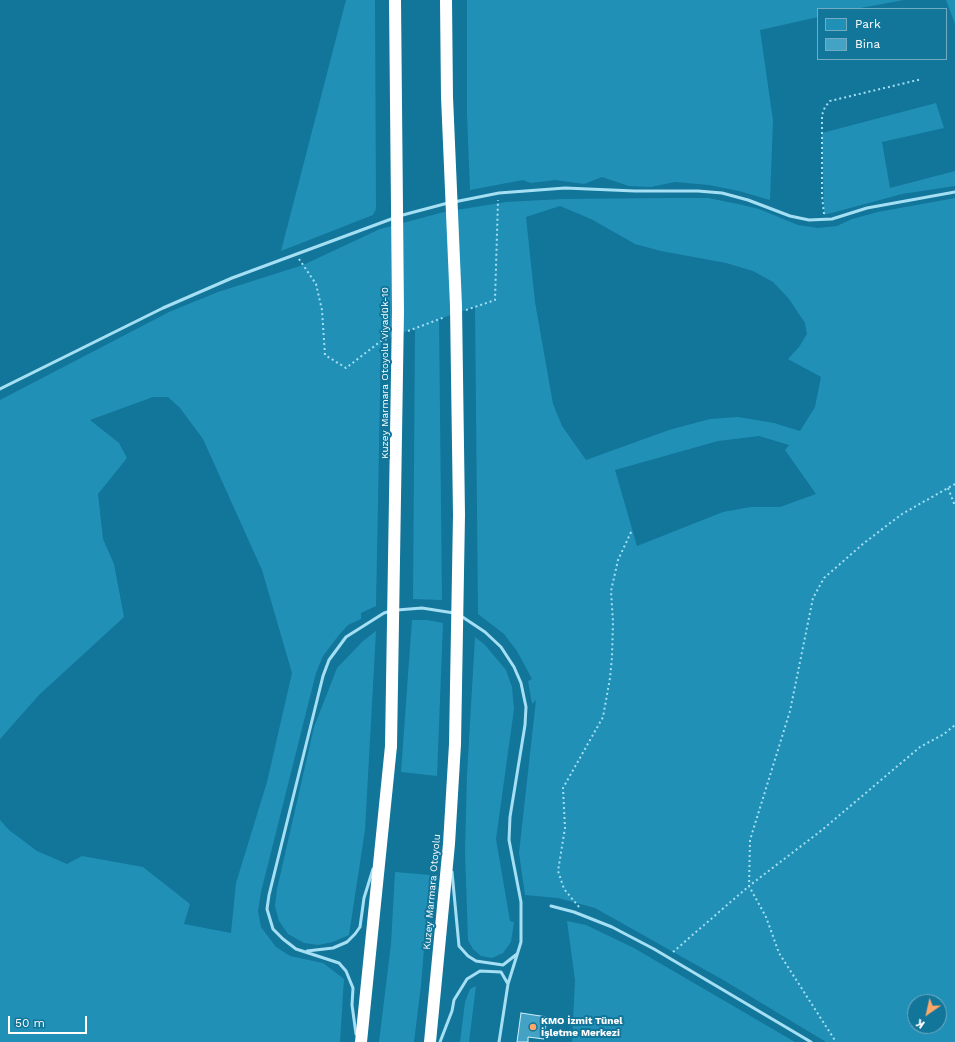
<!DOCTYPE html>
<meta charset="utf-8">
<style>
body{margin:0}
#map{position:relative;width:955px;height:1042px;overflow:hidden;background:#12759a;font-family:"Work Sans",sans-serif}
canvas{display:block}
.legend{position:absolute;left:817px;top:8px;width:130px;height:52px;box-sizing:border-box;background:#12759a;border:1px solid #71acc2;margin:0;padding:5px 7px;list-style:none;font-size:12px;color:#fff}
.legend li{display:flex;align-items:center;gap:8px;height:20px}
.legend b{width:20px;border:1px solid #71acc2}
.north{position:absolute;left:907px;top:994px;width:40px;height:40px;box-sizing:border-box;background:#12759a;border:1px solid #71acc2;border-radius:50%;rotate:214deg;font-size:11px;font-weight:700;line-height:16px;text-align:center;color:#fff}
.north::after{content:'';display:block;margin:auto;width:14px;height:18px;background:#ffa768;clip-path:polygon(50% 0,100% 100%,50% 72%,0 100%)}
.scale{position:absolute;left:8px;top:1016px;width:79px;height:18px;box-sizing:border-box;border:2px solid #fff;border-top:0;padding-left:5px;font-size:12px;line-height:14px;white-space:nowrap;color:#fff;-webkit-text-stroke:3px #12759a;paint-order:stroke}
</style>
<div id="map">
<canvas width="955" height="1042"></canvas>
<ul class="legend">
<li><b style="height:11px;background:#2190b7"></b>Park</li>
<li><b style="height:11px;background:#44a2c4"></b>Bina</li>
</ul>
<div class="north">K</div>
<div class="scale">50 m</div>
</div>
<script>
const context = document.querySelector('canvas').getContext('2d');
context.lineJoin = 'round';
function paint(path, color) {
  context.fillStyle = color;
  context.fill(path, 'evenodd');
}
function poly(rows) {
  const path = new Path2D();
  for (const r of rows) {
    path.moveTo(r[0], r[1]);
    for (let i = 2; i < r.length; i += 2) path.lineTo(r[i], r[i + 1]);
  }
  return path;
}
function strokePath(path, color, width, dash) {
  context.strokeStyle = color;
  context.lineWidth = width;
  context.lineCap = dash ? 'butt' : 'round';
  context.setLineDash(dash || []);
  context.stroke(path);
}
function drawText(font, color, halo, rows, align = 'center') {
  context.font = font + ' "Work Sans",sans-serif';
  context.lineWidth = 4;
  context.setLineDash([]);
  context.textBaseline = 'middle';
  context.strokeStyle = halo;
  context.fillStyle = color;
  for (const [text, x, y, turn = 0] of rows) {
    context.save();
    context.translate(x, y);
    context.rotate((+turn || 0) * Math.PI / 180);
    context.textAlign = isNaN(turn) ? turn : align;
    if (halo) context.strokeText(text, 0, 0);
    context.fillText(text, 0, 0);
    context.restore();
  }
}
paint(poly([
 [346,0,375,0,376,209,373,215,281,251],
 [467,0,904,0,855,9,818,9,818,17,760,30,773,120,770,200,739,191,709,185,675,182,651,187,629,186,602,177,584,184,555,180,531,183,523,180,470,190,467,114],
 [946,0,955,0,955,24],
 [936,103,944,128,882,142,890,188,955,171,955,186,902,194,824,215,822,133],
 [670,198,708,198,738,204,759,209,798,225,818,228,837,226,852,219,878,212,955,198,955,1042,826,1042,725,981,595,908,558,898,525,895,519,853,536,700,532,704,528,681,532,679,517,651,504,634,478,614,475,307,439,319,442,600,413,599,415,328,381,341,376,606,361,613,361,619,348,625,339,635,323,656,316,673,261,892,258,911,261,927,276,947,290,956,323,963,344,979,340,1042,0,1042,0,820,9,830,37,851,67,864,82,856,143,867,190,904,184,924,231,933,236,883,267,782,292,673,262,570,203,439,180,408,168,397,153,397,90,420,119,443,127,458,98,494,103,539,114,564,124,617,39,695,0,739,0,400,169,312,218,292,303,265,380,229,444,212,506,202,562,199],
 [560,206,591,219,635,244,661,251,726,263,753,271,773,282,789,299,805,323,807,334,799,347,788,359,821,377,815,407,800,431,774,423,738,417,710,419,669,430,586,460,562,426,553,404,535,302,526,217],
 [759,436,789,445,785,450,816,494,780,507,751,507,723,512,637,546,615,470,718,441],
 [915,1002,939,1002,939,1026,915,1026],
 [412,620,427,620,443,623,437,776,401,772],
 [376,631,365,830,349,935,333,942,318,945,304,943,288,934,279,921,275,906,277,889,314,727,337,668,363,641],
 [475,637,485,645,506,670,512,687,514,709,496,839,510,921,514,922,511,942,503,953,492,958,481,956,473,949,468,940,465,851,467,775],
 [395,872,430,875,421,985,414,1042,379,1042,391,944],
 [567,921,586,925,634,948,795,1042,572,1042,575,980],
 [476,986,469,1042,460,1042,465,1002,470,989]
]), '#2190b7');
const building = poly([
 [521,1013,547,1017,544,1039,528,1037,528,1042,517,1042,521,1013]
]);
paint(building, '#44a2c4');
strokePath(building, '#cdf1fd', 1);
strokePath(poly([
 [824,214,822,196,822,115,825,107,830,101,922,79],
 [299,259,316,284,322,310,325,355,346,368,381,341,387,339],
 [466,310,495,300,498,200],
 [408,331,445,317],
 [955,484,902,514,864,543,824,578,813,598,790,711,750,840,749,886,822,830,920,747,944,734,955,725],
 [948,488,955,506],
 [579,907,564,889,558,871,565,828,563,788,603,717,610,678,612,657,613,622,611,591,618,560,632,530],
 [673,952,749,886,766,917,779,953,836,1042]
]), '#a5dff4', 2, [2, 3]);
strokePath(poly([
 [454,202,499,193,565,188,635,191,698,191,722,193,748,200,790,216,809,220,832,219,867,208,955,192],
 [399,216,448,203],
 [0,389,163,308,232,278,394,218],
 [397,610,422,608,454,613],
 [461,616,485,632,501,647,514,667,521,683,526,707,525,725,510,817,509,840,521,902,521,942,508,984,499,1042],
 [452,872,459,946,468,956,476,961,503,965,517,954],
 [551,906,574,912,612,927,654,949,811,1042],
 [307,951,333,948,347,942,355,934,360,927,364,898,373,869],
 [356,1034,352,1005,353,988,346,971,339,963,296,949,283,939,273,929,267,909,269,895,323,676,329,660,346,637,384,613,391,611],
 [440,1042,452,1011,454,1000,467,979,480,971,501,972,508,984]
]), '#a5dff4', 3);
strokePath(poly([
 [361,1042,391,746],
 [430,1042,449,844,455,744]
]), '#fff', 12);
strokePath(poly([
 [446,0,447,97,456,306,459,515,455,744],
 [391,746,398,311,395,0]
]), '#fff', 12);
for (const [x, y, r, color] of [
 [533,1027,4,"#ffa768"]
]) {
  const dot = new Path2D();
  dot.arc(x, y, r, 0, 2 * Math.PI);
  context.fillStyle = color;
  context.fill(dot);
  strokePath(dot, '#12759a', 1.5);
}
drawText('10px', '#fff', '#12759a', [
 ["Kuzey Marmara Otoyolu Viyadük-10",385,373,-90],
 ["Kuzey Marmara Otoyolu",432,892,-85]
]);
drawText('bold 10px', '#fff', '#12759a', [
 ["KMO İzmit Tünel",541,1021],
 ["İşletme Merkezi",541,1033]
], 'left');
</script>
